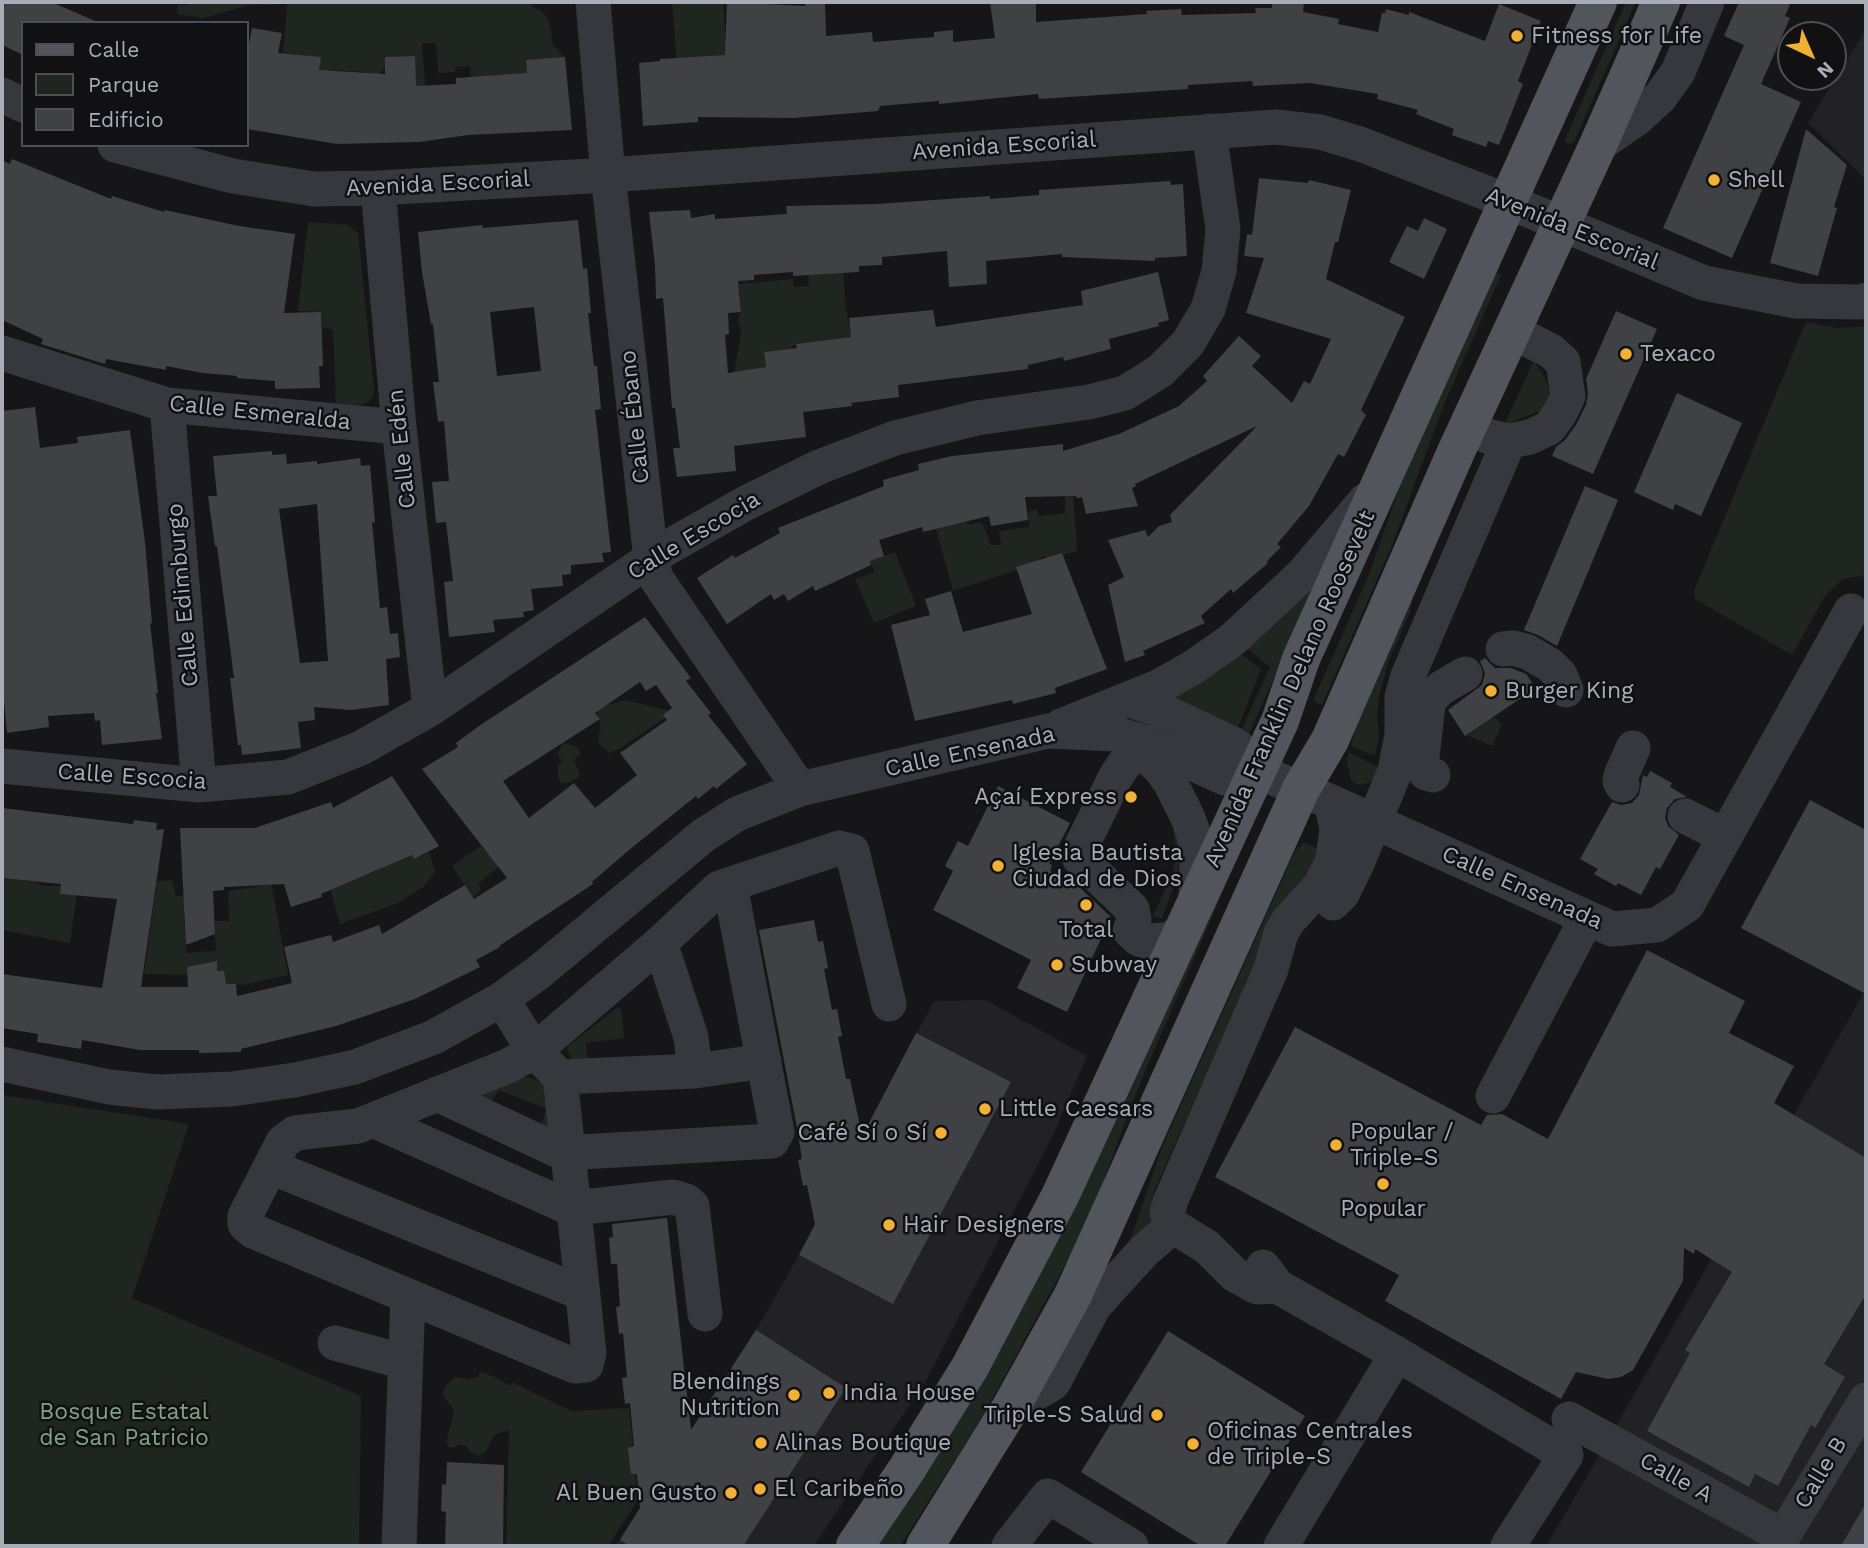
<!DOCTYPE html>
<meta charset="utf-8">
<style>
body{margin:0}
#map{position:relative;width:1868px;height:1548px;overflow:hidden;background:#161618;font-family:"Work Sans",sans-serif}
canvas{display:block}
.frame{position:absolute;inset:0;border:4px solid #a8adb8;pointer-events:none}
.legend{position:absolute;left:21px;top:21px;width:228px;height:126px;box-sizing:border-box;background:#111113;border:2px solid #4d4f55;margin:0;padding:9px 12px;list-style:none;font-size:21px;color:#a8adb8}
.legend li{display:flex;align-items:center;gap:14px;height:35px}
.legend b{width:35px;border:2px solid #4d4f55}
.north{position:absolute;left:1777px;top:21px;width:70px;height:70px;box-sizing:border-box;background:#111113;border:2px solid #4d4f55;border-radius:50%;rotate:136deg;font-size:19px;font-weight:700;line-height:28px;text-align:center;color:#a8adb8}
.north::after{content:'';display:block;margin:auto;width:24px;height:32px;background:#f2b134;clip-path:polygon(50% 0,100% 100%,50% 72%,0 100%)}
</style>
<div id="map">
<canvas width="1868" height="1548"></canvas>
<div class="frame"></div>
<ul class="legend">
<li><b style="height:9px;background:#53555c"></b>Calle</li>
<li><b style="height:19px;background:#1e261f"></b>Parque</li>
<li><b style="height:19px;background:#404145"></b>Edificio</li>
</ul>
<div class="north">N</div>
</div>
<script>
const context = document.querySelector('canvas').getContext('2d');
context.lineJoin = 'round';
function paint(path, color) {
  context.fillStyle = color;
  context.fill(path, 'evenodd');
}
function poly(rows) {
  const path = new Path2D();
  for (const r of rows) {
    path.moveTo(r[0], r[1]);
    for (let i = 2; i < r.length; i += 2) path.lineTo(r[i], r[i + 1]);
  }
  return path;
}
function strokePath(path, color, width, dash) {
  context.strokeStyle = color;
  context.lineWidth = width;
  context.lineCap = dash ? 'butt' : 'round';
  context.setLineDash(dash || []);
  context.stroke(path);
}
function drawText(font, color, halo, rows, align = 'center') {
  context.font = font + ' "Work Sans",sans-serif';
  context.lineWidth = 5;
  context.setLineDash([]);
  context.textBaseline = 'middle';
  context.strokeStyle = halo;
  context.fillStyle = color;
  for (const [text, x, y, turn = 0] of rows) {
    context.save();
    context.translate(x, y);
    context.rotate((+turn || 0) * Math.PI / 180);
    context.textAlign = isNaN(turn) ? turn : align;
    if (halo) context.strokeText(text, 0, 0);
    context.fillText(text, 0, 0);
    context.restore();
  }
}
paint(poly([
 [1866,29,1866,180,1808,123],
 [1866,989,1866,1546,1546,1546,1593,1466],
 [986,1000,1087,1056,1052,1137,927,1379,814,1546,615,1546,756,1330,799,1255,934,1001]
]), '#222225');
paint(poly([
 [188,2,530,2,534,8,541,10,549,21,553,45,565,57,526,61,532,125,471,87,470,66,455,67,455,72,438,73,436,43,422,43,426,97,415,96,415,56,385,57,385,68,378,76,366,72,329,70,324,137,313,122,320,58,283,53,287,4,249,5,204,18,177,14,178,5,188,5],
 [672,2,723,2,731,115,718,55,705,57,681,119],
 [1626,2,1636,2,1574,142,1569,144,1564,142],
 [308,222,348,225,358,233,374,389,373,397,368,402,362,405,336,404,333,330,322,327,321,312,298,311],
 [842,231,845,304,851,337,796,344,789,349,764,352,766,367,734,373,741,333,738,319,741,312,739,284,793,279,793,287,809,286,808,269],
 [1492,271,1501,275,1444,404,1393,543,1322,705,1313,701,1369,574,1417,438],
 [1806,322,1837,328,1866,326,1866,575,1843,579,1825,596,1792,655,1695,599,1694,591],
 [1534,361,1546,380,1550,390,1549,400,1543,409,1535,413,1504,425],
 [1071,460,1077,551,1046,560,1045,556,1040,558,1041,562,953,591,936,528,967,522,969,525,981,522,987,533,990,545,1001,545,999,531,1029,527,1028,512,1037,509,1038,516,1065,513,1065,496],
 [895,552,916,606,874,623,855,579,875,572,870,561],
 [1310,592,1311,595,1248,736,1238,737,1270,667,1245,647],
 [1413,596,1410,612,1388,663,1379,695,1377,716,1379,738,1375,756,1351,746,1354,733],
 [1239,653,1261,669,1237,730,1161,699],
 [626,700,674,712,619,749,609,753,599,744,598,737,601,728,597,711,599,708],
 [1494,717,1502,725,1492,746,1467,735],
 [564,743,577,747,581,754,574,760,580,774,578,778,568,783,561,783,558,778,558,765,562,761,557,754],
 [1349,752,1379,768,1373,781,1362,785,1356,784,1351,780,1346,760],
 [1251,827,1140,1083,1087,1225,983,1416,900,1546,873,1546],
 [1177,830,1180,850,1178,875,1162,918,1153,916,1173,871,1176,853,1173,831],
 [262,833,288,975,243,985,226,984,191,975,144,974,157,881,172,880,176,896,189,897,184,916,186,953,216,951,214,921,229,921,228,891,258,887,257,843],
 [1304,843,1317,848,1319,853,1246,987,1154,1191,1155,1222,1129,1244,1162,1147,1295,851],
 [481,846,488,854,491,854,499,867,478,884,481,890,473,897,452,866],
 [409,849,414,859,429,852,435,872,423,887,398,903,340,924,326,873,342,885,380,869],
 [2,878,36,882,42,886,61,886,61,894,77,895,70,943,2,930],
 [618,1007,622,1010,624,1038,586,1043,588,1063,573,1064,567,1047],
 [521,1076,547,1083,556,1133,539,1130,547,1109,499,1090,487,1108,478,1098],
 [2,1095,189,1124,132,1298,361,1396,359,1546,2,1546],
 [480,1372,495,1377,511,1386,512,1382,571,1411,629,1408,638,1500,608,1546,506,1546,509,1430,494,1435,486,1452,478,1456,470,1452,467,1446,460,1444,453,1448,449,1447,446,1443,454,1410,442,1394,447,1384,456,1377,468,1379,478,1377]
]), '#1e261f');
paint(poly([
 [6,2,51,2,100,23,23,23,23,55,2,45,2,11],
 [727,2,805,6,805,3,825,4,826,36,872,32,873,42,934,37,934,32,953,30,953,42,995,38,990,2,1036,2,1036,22,1147,14,1146,11,1181,9,1182,15,1256,13,1255,8,1272,8,1272,2,1304,2,1303,12,1339,19,1338,24,1378,32,1382,13,1385,13,1386,9,1409,15,1409,12,1485,41,1499,4,1541,21,1518,81,1523,84,1499,145,1488,141,1486,147,1452,135,1454,129,1416,114,1418,110,1377,99,1378,94,1310,83,1253,86,1252,81,1188,85,1188,89,1039,99,1038,94,939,104,939,101,880,106,878,111,793,118,698,117,698,122,643,126,639,63,660,61,660,59,725,55],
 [1739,2,1791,2,1785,16,1790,18,1761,84,1801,102,1732,258,1663,228,1744,45,1724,36],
 [252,28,282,33,278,53,321,57,319,70,385,74,385,57,415,56,416,86,456,84,456,78,527,73,526,60,565,57,572,130,468,135,419,142,337,144,247,129,247,55],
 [1806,129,1847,165,1834,207,1837,208,1818,276,1770,263],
 [12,159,111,199,112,196,164,212,165,210,239,226,295,234,284,313,321,312,323,366,319,366,320,388,275,389,275,381,237,378,237,376,203,373,166,366,166,370,106,359,105,364,41,344,43,339,2,320,2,160,10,164],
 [1259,178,1308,183,1309,180,1351,190,1338,242,1335,242,1326,279,1405,317,1361,410,1366,415,1344,457,1338,454,1309,506,1277,544,1281,547,1267,561,1268,563,1233,593,1231,589,1201,616,1205,623,1143,651,1145,655,1125,662,1108,585,1124,577,1108,540,1145,530,1148,537,1159,526,1172,522,1170,515,1257,426,1135,484,1136,486,1132,488,1138,506,1086,514,1082,497,1077,498,1076,496,1025,497,1028,520,991,526,989,516,923,532,922,527,879,540,884,556,870,561,871,565,815,591,813,586,788,601,784,594,774,600,771,594,727,624,697,578,733,555,735,558,780,533,778,528,884,486,883,480,919,470,918,464,952,456,1063,444,1063,451,1119,434,1179,406,1207,381,1203,376,1239,336,1261,356,1252,366,1292,403,1304,381,1310,384,1331,339,1246,313,1264,258,1244,256,1247,234,1252,235],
 [1170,181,1171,185,1183,184,1187,256,1155,258,1155,261,1062,257,1062,254,986,261,987,284,949,287,947,251,882,257,882,265,859,266,859,272,793,276,793,272,754,275,754,280,738,281,741,312,728,313,729,334,725,335,728,373,766,367,764,352,797,348,796,344,851,337,849,318,933,310,936,327,1083,305,1081,291,1158,272,1169,320,1158,323,1159,326,1109,339,1111,349,1064,361,1063,357,1028,365,1028,369,898,385,899,397,851,403,852,406,803,412,806,437,734,446,736,471,677,477,673,448,680,448,675,408,672,408,663,298,656,299,655,265,649,212,690,210,691,218,715,214,715,219,787,214,786,206,877,204,990,196,990,199,1039,195,1039,190],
 [1424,218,1447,229,1424,279,1389,262,1407,226,1418,231],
 [578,220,583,269,587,268,591,313,588,313,594,366,597,366,601,409,595,410,611,552,602,553,604,562,571,565,571,574,562,575,563,586,531,589,534,610,523,612,524,617,493,620,495,632,449,637,444,582,453,581,446,522,436,523,432,482,449,481,444,421,438,422,433,382,439,382,433,324,431,324,422,272,418,232,482,225,483,228],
 [534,307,541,371,497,376,490,312],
 [1616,311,1657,329,1593,474,1552,456,1556,447,1565,440,1576,425,1586,405,1588,393,1586,379],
 [1677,393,1742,423,1701,516,1675,504,1673,510,1634,492],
 [35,407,40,448,78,443,77,437,130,430,145,542,152,624,150,623,158,693,156,693,162,739,102,745,100,720,95,721,94,713,48,716,49,727,7,733,2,678,2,411],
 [272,451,272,455,286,454,287,464,317,461,317,464,360,458,361,466,370,465,375,523,372,522,380,608,387,607,390,634,398,633,400,657,386,659,389,705,351,710,314,707,315,720,298,722,301,748,242,755,241,745,238,745,230,678,234,678,217,546,215,546,208,496,217,496,213,456],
 [317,504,328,661,300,663,279,509],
 [1585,486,1618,500,1557,646,1538,635,1524,630],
 [1062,553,1107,669,1055,688,1056,693,1013,704,1012,700,915,721,891,625,930,615,925,599,951,591,963,632,1032,614,1016,567],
 [645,617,691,678,686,681,711,713,708,715,747,764,716,789,714,786,698,799,696,796,629,850,592,882,593,884,499,946,500,947,476,960,480,967,415,999,336,1026,241,1049,241,1052,199,1053,199,1050,140,1050,82,1040,81,1049,37,1042,38,1034,2,1028,2,974,102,988,117,899,60,894,61,884,2,878,2,808,133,824,134,820,157,823,156,830,164,829,141,987,188,987,187,967,217,961,217,971,224,971,226,984,236,984,237,996,292,983,284,947,331,935,333,942,379,925,382,934,465,885,474,899,507,878,422,769,458,747,456,743,479,726],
 [640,682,646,691,656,685,672,708,663,715,667,720,620,753,637,775,595,808,574,783,529,818,503,781,600,719,595,713],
 [1485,658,1495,668,1511,668,1526,674,1536,688,1465,736,1448,710,1482,685,1485,673,1480,661],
 [1650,771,1672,783,1670,787,1687,797,1675,799,1667,808,1665,818,1668,826,1679,835,1660,869,1656,867,1641,895,1618,883,1616,886,1594,874,1598,869,1580,859,1612,802,1621,805,1632,803,1639,795,1643,775,1647,777],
 [392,776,439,846,414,859,412,855,321,894,322,897,291,907,284,884,224,887,224,890,213,891,215,934,186,945,180,828,255,828,331,802,333,808],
 [998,786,1070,823,1049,864,1052,865,1050,871,1075,883,1111,917,1067,1012,1017,988,1031,960,933,910,953,871,945,866,958,841,968,846],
 [1810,800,1866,830,1866,994,1741,928],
 [814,920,818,942,823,941,828,968,824,969,832,1010,837,1009,842,1036,838,1037,846,1079,850,1079,862,1136,916,1033,1011,1082,893,1304,799,1255,815,1224,807,1185,803,1186,798,1160,802,1159,797,1128,759,930],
 [1647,950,1745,1001,1729,1033,1794,1066,1774,1103,1866,1158,1866,1294,1824,1364,1845,1377,1815,1428,1811,1425,1778,1486,1755,1474,1749,1487,1647,1431,1690,1353,1685,1350,1732,1272,1695,1249,1694,1254,1684,1248,1683,1281,1633,1370,1621,1377,1608,1379,1576,1372,1561,1399,1385,1301,1399,1275,1215,1177,1295,1027,1481,1125,1487,1115,1502,1114,1548,1139],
 [667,1218,691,1430,756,1330,846,1388,743,1546,630,1546,620,1540,640,1508,637,1474,631,1474,628,1448,634,1446,630,1403,625,1404,622,1378,627,1377,623,1333,619,1334,616,1307,620,1306,617,1264,611,1264,609,1238,613,1237,612,1224],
 [1168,1331,1305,1416,1225,1546,1201,1546,1081,1472],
 [447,1462,504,1465,503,1546,445,1546,446,1512,441,1511,442,1484,446,1485],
 [1866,1503,1866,1546,1841,1546]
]), '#404145');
strokePath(poly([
 [593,2,608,175,651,559,656,578,800,789],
 [2,95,23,105],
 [115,145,233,176,314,189,378,188,608,175,1276,127,1320,132,1360,144,1507,201,1704,283,1796,301,1860,302,1866,300],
 [1598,145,1636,119,1660,97,1678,72,1707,2],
 [378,188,399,427,430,709],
 [2,353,167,405,399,427],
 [167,405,199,785],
 [1487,436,1509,441,1530,437,1549,428,1560,413,1568,396,1563,362,1551,351,1511,331],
 [1503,649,1513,648,1528,652,1550,665,1560,675,1566,690],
 [1129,700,1165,712,1233,744,1239,748,1257,771],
 [1061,726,1158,687,1192,668,1232,640,1302,575,1365,501],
 [1148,743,1124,764,1115,778,1081,847,1080,859,1132,909,1134,919,1130,931,1139,939,1145,941,1168,940,1183,931],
 [1133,749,1146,756,1160,768,1170,782,1188,818,1194,835,1197,857,1196,901],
 [2,766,199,785,288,777,361,748,430,709,665,549,746,503,819,467,895,438,977,418,1089,402,1125,393,1160,371,1188,343,1208,309,1219,271,1223,229,1209,131],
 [1433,775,1426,773,1421,765,1428,705,1430,699,1441,688,1465,674],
 [1622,785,1620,781,1621,776,1633,748],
 [1685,816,1725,836],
 [1333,903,1342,894,1358,861,1395,771,1402,735,1402,697,1408,676,1509,441],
 [658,945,663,952,691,1037,695,1071],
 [502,999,534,1051,560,1077,589,1353,586,1365,575,1366,253,1231,245,1224,245,1216,283,1142,295,1133,358,1126,508,1066,534,1051,658,945,719,888,839,848,852,851,889,1004],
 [2,1064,109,1087,157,1092,232,1089,295,1080,355,1067,434,1037,502,999,539,972,704,835,737,814,800,789,1048,731,1116,734,1148,743,1225,778,1257,771,1331,802,1612,929,1657,925,1687,905,1851,611],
 [560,1077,695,1071,764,1061],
 [437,1094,563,1153,772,1141,777,1132,730,885],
 [1493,1096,1587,918],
 [373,1120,568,1207,574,1208,673,1197,686,1201,692,1206,705,1314],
 [271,1167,577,1291,582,1290],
 [1263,1267,1277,1286,1397,1354],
 [1277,1286,1257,1287,1235,1275,1207,1247,1173,1226,1167,1213,1171,1200,1271,969,1281,933,1289,920,1320,886,1333,860,1337,829,1331,802],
 [335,1343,405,1362],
 [1011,1407,1053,1383,1094,1306,1144,1251,1173,1226],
 [1569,1419,1783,1536],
 [399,1546,408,1296],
 [1009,1546,1048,1496,1131,1546],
 [1281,1546,1397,1354,1566,1455,1508,1546],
 [1777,1546,1866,1400]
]), '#37383d', 35);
strokePath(poly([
 [855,1546,907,1469,970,1367,1060,1196,1280,721,1301,659,1598,2],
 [925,1546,1011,1407,1073,1295,1301,789,1330,740,1455,454,1598,145,1661,2]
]), '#53555c', 38);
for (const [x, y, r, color] of [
 [1517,36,7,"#f2b134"],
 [1714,180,7,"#f2b134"],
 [1626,354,7,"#f2b134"],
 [1491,691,7,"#f2b134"],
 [1131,797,7,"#f2b134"],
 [998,866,7,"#f2b134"],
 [1086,905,7,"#f2b134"],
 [1057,965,7,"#f2b134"],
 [985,1109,7,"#f2b134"],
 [941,1133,7,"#f2b134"],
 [1336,1145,7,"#f2b134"],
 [1383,1184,7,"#f2b134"],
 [889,1225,7,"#f2b134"],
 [829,1393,7,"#f2b134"],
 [794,1395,7,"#f2b134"],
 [1157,1415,7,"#f2b134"],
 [761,1443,7,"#f2b134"],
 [1193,1444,7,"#f2b134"],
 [760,1489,7,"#f2b134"],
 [731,1493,7,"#f2b134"]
]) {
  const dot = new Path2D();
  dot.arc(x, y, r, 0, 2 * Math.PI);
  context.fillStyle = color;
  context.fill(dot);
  strokePath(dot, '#111113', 2.5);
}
drawText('23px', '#a8adb8', '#111113', [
 ["Fitness for Life",1531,36],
 ["Shell",1728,180],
 ["Texaco",1640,354],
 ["Burger King",1505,691],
 ["Açaí Express",1117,797,"right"],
 ["Iglesia Bautista",1012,853],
 ["Ciudad de Dios",1012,879],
 ["Total",1086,930,"center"],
 ["Subway",1071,965],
 ["Little Caesars",999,1109],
 ["Popular /",1350,1132],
 ["Triple-S",1350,1158],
 ["Café Sí o Sí",927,1133,"right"],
 ["Popular",1383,1209,"center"],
 ["Hair Designers",903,1225],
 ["Blendings",780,1382,"right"],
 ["Nutrition",780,1408,"right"],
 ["India House",843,1393],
 ["Triple-S Salud",1143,1415,"right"],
 ["Oficinas Centrales",1207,1431],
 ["de Triple-S",1207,1457],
 ["Alinas Boutique",775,1443],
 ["El Caribeño",774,1489],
 ["Al Buen Gusto",717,1493,"right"]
], 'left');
drawText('23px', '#a8adb8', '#111113', [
 ["Avenida Escorial",1004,146,-4],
 ["Avenida Escorial",438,184,-3],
 ["Avenida Escorial",1572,229,22],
 ["Calle Esmeralda",260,413,6],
 ["Calle Ébano",635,417,-96],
 ["Calle Edén",402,449,-96],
 ["Calle Escocia",694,536,-31],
 ["Calle Edimburgo",183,595,-95],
 ["Avenida Franklin Delano Roosevelt",1290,689,-66],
 ["Calle Ensenada",970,752,-12],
 ["Calle Escocia",132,777,4],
 ["Calle Ensenada",1522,888,24],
 ["Calle B",1821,1473,-59],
 ["Calle A",1676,1478,29]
]);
drawText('23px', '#7fa381', '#111113', [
 ["Bosque Estatal",124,1412],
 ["de San Patricio",124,1438]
]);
</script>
